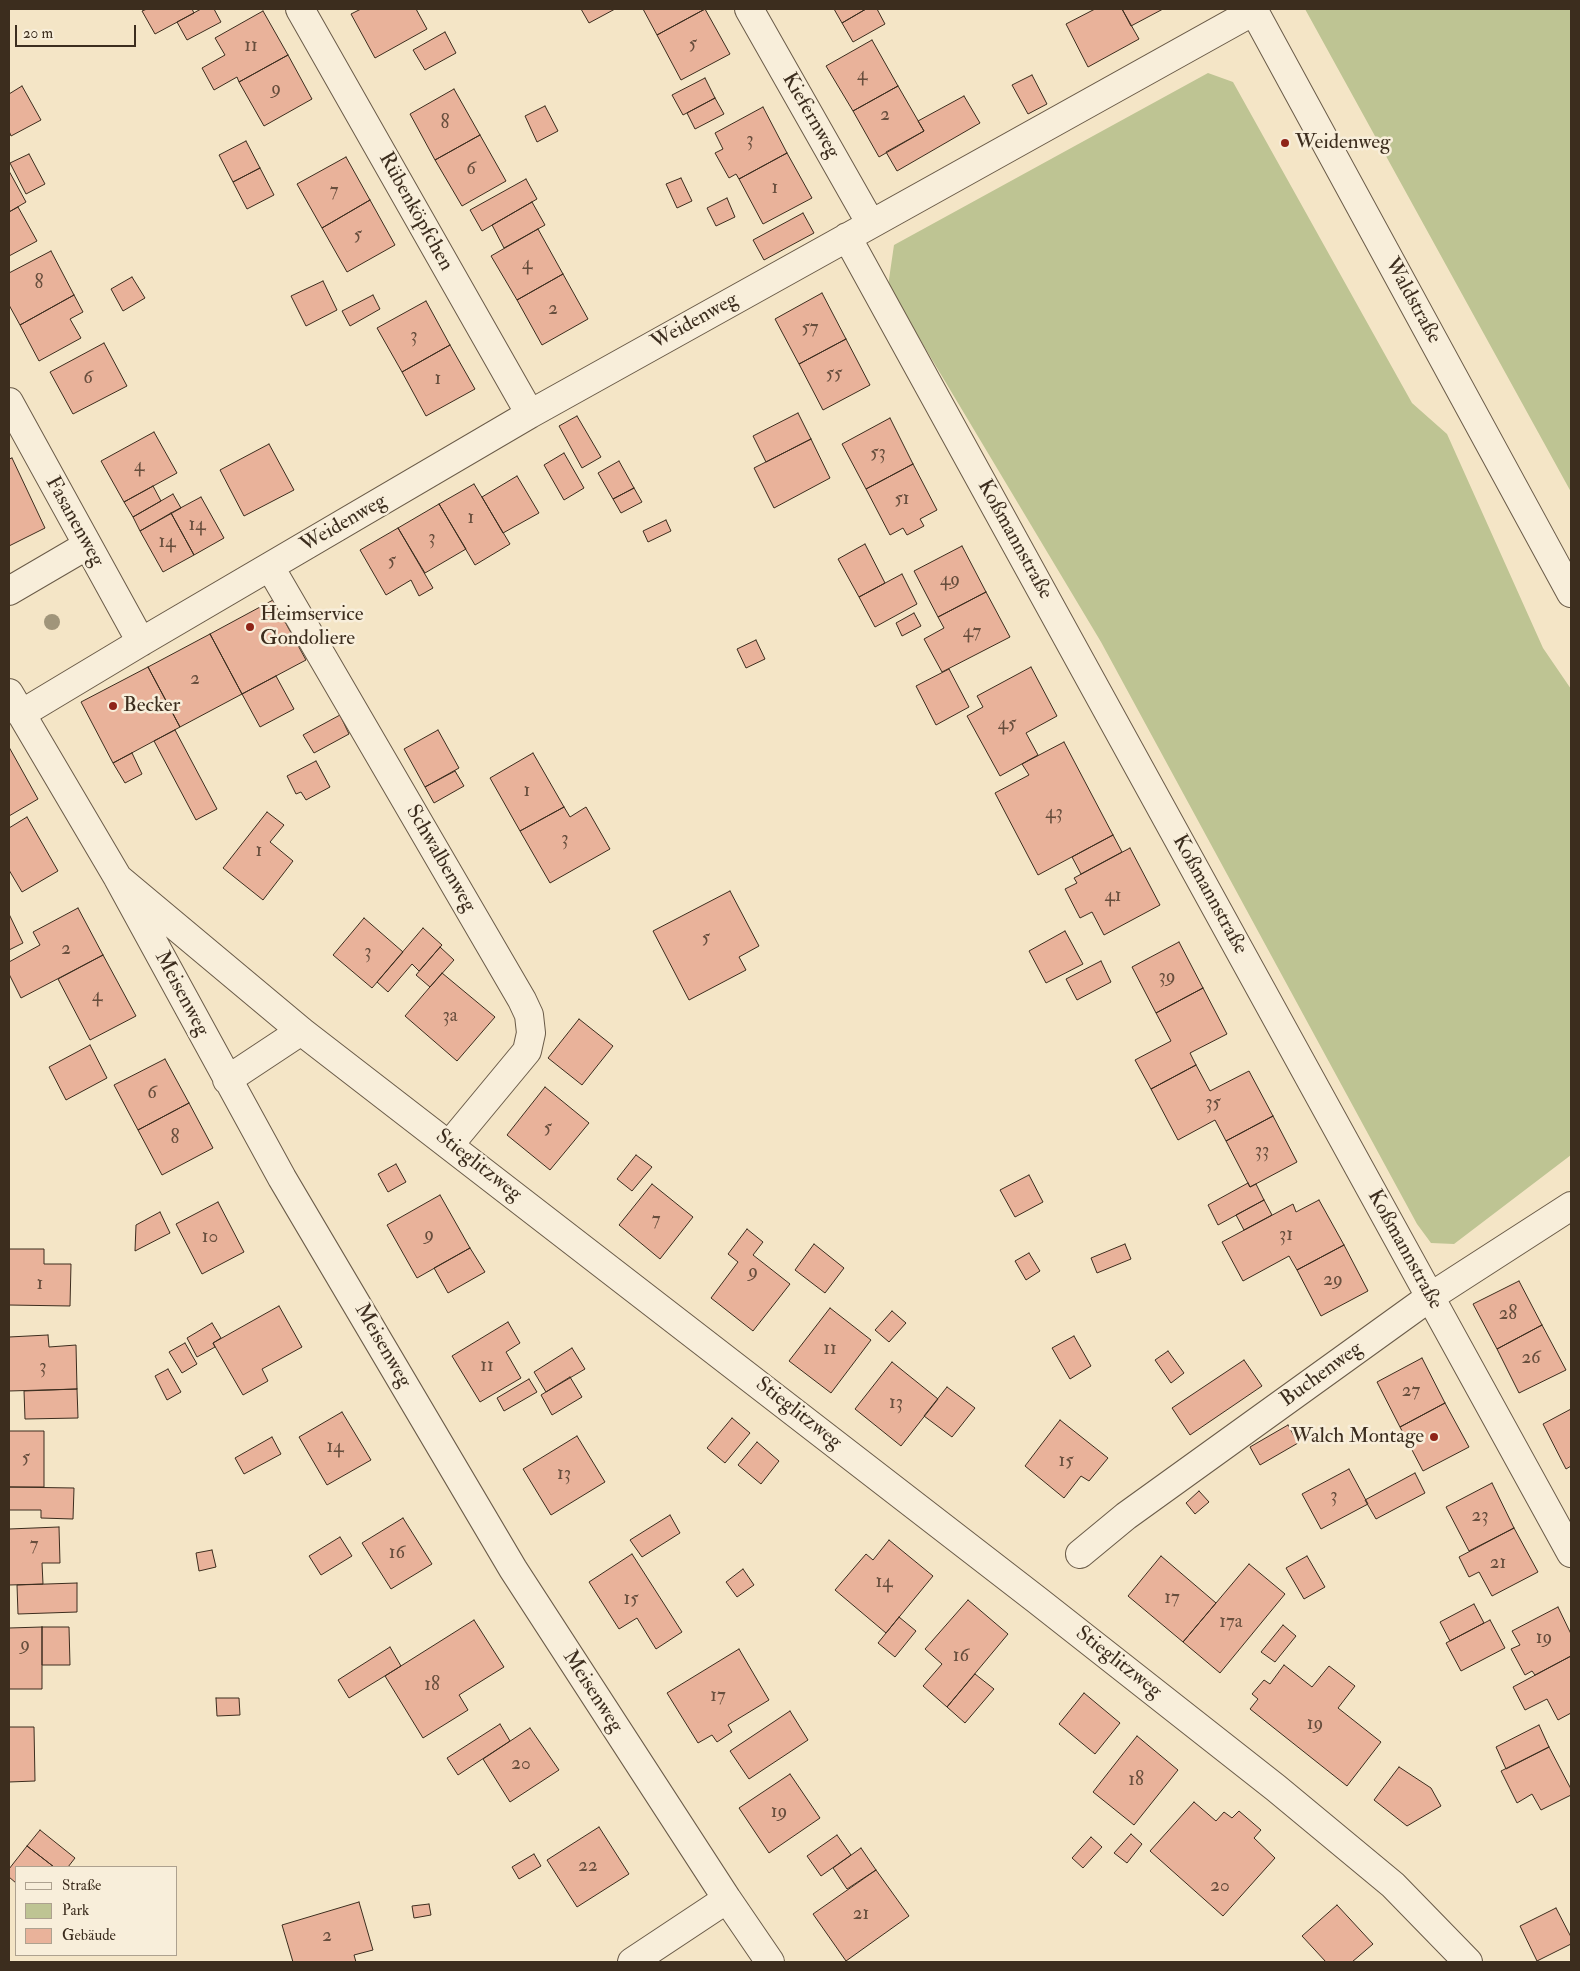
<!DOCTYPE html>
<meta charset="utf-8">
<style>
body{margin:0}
#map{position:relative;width:1580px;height:1971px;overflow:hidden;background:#f4e5c6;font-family:"IM FELL Double Pica",serif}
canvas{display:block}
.frame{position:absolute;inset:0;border:10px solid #3c2d1e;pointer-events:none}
.legend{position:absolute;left:15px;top:1866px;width:162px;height:90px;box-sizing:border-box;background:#f8eeda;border:1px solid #ada18f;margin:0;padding:6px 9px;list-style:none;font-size:15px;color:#3c2d1e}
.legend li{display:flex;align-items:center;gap:10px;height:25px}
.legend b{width:25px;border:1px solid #ada18f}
.scale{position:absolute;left:15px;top:25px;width:121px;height:22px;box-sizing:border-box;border:2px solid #3c2d1e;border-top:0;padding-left:6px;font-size:15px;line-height:18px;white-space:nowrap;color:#3c2d1e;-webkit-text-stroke:4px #f8eeda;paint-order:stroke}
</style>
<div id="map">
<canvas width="1580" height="1971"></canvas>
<div class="frame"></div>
<ul class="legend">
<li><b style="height:6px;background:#f8eeda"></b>Straße</li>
<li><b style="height:14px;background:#bec493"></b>Park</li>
<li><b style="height:14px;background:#e9b29a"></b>Gebäude</li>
</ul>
<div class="scale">20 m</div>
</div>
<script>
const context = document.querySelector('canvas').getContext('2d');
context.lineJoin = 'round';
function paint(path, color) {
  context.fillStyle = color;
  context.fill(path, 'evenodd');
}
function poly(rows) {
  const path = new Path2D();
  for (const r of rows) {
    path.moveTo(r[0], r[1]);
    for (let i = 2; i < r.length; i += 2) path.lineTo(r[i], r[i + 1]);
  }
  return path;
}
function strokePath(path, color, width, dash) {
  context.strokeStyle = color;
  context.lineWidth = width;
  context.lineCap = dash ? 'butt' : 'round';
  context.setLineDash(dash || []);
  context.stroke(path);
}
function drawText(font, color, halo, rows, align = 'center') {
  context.font = font + ' "IM FELL Double Pica",serif';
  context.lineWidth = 5;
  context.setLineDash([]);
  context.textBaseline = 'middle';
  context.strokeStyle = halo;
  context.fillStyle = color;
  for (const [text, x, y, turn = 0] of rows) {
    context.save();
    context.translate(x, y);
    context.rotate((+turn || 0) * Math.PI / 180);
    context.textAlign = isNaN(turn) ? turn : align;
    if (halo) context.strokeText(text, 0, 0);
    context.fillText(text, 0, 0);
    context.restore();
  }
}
paint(poly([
 [1305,9,1571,9,1571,492],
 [1208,73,1233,82,1412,403,1447,434,1543,648,1571,689,1571,1155,1454,1244,1431,1243,1417,1224,1101,642,888,286,894,245]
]), '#bec493');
const building = poly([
 [147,9,192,9,194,13,155,34,142,11,147,9],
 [201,9,214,9,221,22,187,40,177,22,201,9],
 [361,9,416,9,427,29,375,58,351,14,361,9],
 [581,9,615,9,589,23,581,9],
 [643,9,705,9,657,35,643,9],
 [705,9,730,54,681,80,657,35,705,9],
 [834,9,866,9,842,23,834,9],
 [866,9,877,9,885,24,853,42,842,23,866,9],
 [1095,9,1122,9,1139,39,1088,67,1066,24,1095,9],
 [1122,9,1163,9,1131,26,1122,9],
 [263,11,288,55,239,82,237,77,214,90,202,68,225,55,215,38,263,11],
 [445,32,456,53,425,70,413,50,445,32],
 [872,40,898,86,853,111,826,66,872,40],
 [288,55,312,99,264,126,239,82,288,55],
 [1032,75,1047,104,1028,114,1012,85,1032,75],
 [705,78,715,98,683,115,672,95,705,78],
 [22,86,41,120,11,136,9,131,9,94,22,86],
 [898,86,924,131,879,157,853,111,898,86],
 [454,89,480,135,435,160,410,114,454,89],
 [964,96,980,123,897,171,886,152,924,131,918,121,964,96],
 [715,98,724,114,695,129,687,113,715,98],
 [545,106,558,131,537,142,525,116,545,106],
 [763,107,787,153,739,179,736,174,729,178,715,153,723,149,715,133,763,107],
 [480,135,506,181,462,206,435,160,480,135],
 [246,141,260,168,233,182,219,155,246,141],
 [787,153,812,198,763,224,739,179,787,153],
 [29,154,45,184,26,194,10,163,29,154],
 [346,157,370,200,322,228,297,184,346,157],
 [260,168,274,195,247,209,233,182,260,168],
 [9,171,26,202,9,212,9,171],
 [681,178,692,201,677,208,666,184,681,178],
 [526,179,537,199,482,231,470,210,526,179],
 [727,198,735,217,716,226,707,208,727,198],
 [370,200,395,245,347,272,322,228,370,200],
 [532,202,545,225,504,248,492,225,532,202],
 [18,207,37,241,9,256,9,212,18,207],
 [803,213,814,233,764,260,753,240,803,213],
 [538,229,563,274,517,300,491,256,538,229],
 [51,251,74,295,20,325,9,305,9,273,51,251],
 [563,274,588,319,542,345,517,300,563,274],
 [132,277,145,298,123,311,111,289,132,277],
 [323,281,337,310,306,326,291,296,323,281],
 [822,293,846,339,799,364,775,319,822,293],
 [74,295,83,312,70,319,81,338,39,361,20,325,74,295],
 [373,295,380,309,350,326,342,311,373,295],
 [426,301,450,345,402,372,377,328,426,301],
 [846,339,870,385,823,410,799,364,846,339],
 [104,343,127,386,73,414,50,372,104,343],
 [450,345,475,389,426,416,402,372,450,345],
 [798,413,811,439,766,462,753,436,798,413],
 [577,416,601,457,582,468,559,426,577,416],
 [890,418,913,464,866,489,842,444,890,418],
 [154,432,177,473,124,502,101,461,154,432],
 [811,439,830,478,774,508,754,468,811,439],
 [269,444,294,490,244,516,220,470,269,444],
 [564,453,584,488,564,500,544,465,564,453],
 [12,458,45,528,9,546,9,459,12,458],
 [619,461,634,488,613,499,598,473,619,461],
 [913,464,937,510,920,519,924,526,907,535,903,528,890,535,866,489,913,464],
 [517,476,539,513,503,533,482,497,517,476],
 [474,484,510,544,475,565,439,504,474,484],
 [153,486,161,501,133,517,124,502,153,486],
 [634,488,642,502,621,513,613,499,634,488],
 [173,494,181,508,140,531,133,517,173,494],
 [201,497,224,538,194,555,171,513,201,497],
 [439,504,466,549,425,573,398,528,439,504],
 [171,513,194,555,163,572,140,531,171,513],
 [666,520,671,531,648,542,643,531,666,520],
 [398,528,433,588,419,596,411,580,386,595,360,550,398,528],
 [865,544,885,583,859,597,838,559,865,544],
 [962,546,986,592,938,617,914,571,962,546],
 [902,574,917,604,875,627,859,597,902,574],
 [986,592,1010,637,942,672,924,639,944,628,938,617,986,592],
 [273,600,306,660,242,694,210,634,273,600],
 [914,613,921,626,902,636,896,623,914,613],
 [210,634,242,694,180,727,148,667,210,634],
 [756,640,765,659,746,668,737,649,756,640],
 [148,667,180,727,113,763,81,702,148,667],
 [1031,667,1057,716,1026,733,1038,755,1000,776,967,716,983,707,977,696,1031,667],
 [949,669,969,707,936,725,916,686,949,669],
 [276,676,294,709,260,727,242,694,276,676],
 [340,715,349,734,314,753,303,735,340,715],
 [175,730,217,809,196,820,154,741,175,730],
 [438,730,459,768,425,787,404,749,438,730],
 [1064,742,1113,835,1038,875,995,793,1029,775,1022,764,1064,742],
 [9,747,38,799,9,816,9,747],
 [132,753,142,774,125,783,113,763,132,753],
 [533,753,564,807,520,831,490,778,533,753],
 [316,761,330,787,306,800,301,792,296,794,287,776,316,761],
 [455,771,464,786,434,803,425,787,455,771],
 [564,807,570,817,586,807,610,849,550,883,520,831,564,807],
 [267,812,284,825,270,842,293,861,263,900,223,868,267,812],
 [27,817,58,871,22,892,9,870,9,828,27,817],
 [1113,835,1122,852,1081,874,1072,857,1113,835],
 [1130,848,1160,905,1104,935,1092,912,1080,918,1065,889,1077,883,1074,878,1130,848],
 [730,891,759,946,739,957,746,970,689,1000,653,931,730,891],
 [78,908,103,955,21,998,9,974,9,962,40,945,33,932,78,908],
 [9,914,23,943,9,950,9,914],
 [364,918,403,952,372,988,333,955,364,918],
 [423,928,442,945,419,971,412,964,388,992,377,982,423,928],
 [1065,931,1083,964,1046,983,1029,951,1065,931],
 [1179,942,1203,988,1156,1013,1132,967,1179,942],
 [440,947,454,960,430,987,416,975,440,947],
 [103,955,136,1016,90,1040,58,979,103,955],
 [1101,961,1111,982,1077,1000,1066,979,1101,961],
 [442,973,495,1017,457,1061,405,1016,442,973],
 [1203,988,1227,1034,1190,1053,1196,1065,1151,1089,1135,1060,1171,1041,1156,1013,1203,988],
 [579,1019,613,1046,582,1085,548,1058,579,1019],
 [90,1045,107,1078,66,1100,49,1067,90,1045],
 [165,1059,189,1103,138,1130,114,1085,165,1059],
 [1196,1065,1210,1091,1249,1071,1273,1116,1226,1141,1215,1120,1178,1140,1151,1089,1196,1065],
 [545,1087,589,1123,550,1170,507,1135,545,1087],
 [189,1103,213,1148,162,1175,138,1130,189,1103],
 [1273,1116,1297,1162,1250,1187,1226,1141,1273,1116],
 [636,1155,652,1167,632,1191,617,1179,636,1155],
 [396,1164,406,1182,388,1192,378,1174,396,1164],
 [1029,1175,1043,1202,1015,1217,1000,1190,1029,1175],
 [1248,1183,1250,1187,1256,1184,1264,1200,1218,1225,1208,1205,1248,1183],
 [652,1184,693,1217,660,1259,619,1225,652,1184],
 [440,1195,470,1248,417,1278,387,1225,440,1195],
 [1264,1200,1272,1215,1244,1230,1236,1215,1264,1200],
 [1319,1200,1344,1245,1297,1270,1289,1256,1243,1281,1222,1242,1293,1204,1296,1212,1319,1200],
 [218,1202,244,1252,202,1274,176,1224,218,1202],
 [160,1212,170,1233,135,1251,136,1225,160,1212],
 [747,1229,763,1242,753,1255,790,1284,753,1331,711,1298,738,1262,728,1254,747,1229],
 [814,1244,844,1268,825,1293,795,1270,814,1244],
 [1125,1244,1131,1259,1097,1273,1091,1258,1125,1244],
 [1344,1245,1368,1291,1321,1316,1297,1270,1344,1245],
 [470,1248,485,1272,448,1293,434,1268,470,1248],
 [9,1249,44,1249,44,1264,71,1264,70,1306,9,1305,9,1249],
 [1029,1253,1040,1271,1026,1280,1015,1261,1029,1253],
 [1519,1281,1542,1325,1497,1349,1473,1304,1519,1281],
 [279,1306,302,1347,262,1369,268,1381,243,1395,213,1343,279,1306],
 [830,1308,871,1340,831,1393,789,1361,830,1308],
 [892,1311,906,1323,889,1342,875,1330,892,1311],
 [508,1322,520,1343,506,1352,521,1378,480,1402,452,1356,508,1322],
 [212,1323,221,1338,213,1343,215,1347,197,1357,187,1338,212,1323],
 [1542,1325,1566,1370,1519,1393,1497,1349,1542,1325],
 [48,1335,49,1347,76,1345,77,1389,9,1391,9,1337,48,1335],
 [1074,1336,1091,1366,1070,1379,1052,1348,1074,1336],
 [185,1343,197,1364,182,1373,169,1352,185,1343],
 [572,1348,585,1369,546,1392,534,1372,572,1348],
 [1168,1351,1184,1373,1171,1383,1155,1360,1168,1351],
 [1422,1358,1445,1403,1400,1427,1377,1382,1422,1358],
 [1244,1360,1262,1386,1190,1435,1172,1408,1244,1360],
 [892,1362,938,1399,901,1446,855,1409,892,1362],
 [168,1369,181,1392,167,1400,155,1376,168,1369],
 [570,1377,582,1397,552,1415,541,1395,570,1377],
 [529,1379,537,1392,504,1411,497,1398,529,1379],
 [947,1387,975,1408,952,1437,924,1416,947,1387],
 [77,1389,78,1418,25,1419,24,1391,77,1389],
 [1445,1403,1469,1447,1423,1471,1400,1427,1445,1403],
 [1571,1409,1571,1466,1566,1469,1543,1424,1571,1409],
 [342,1412,371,1460,327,1485,299,1437,342,1412],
 [732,1418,750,1433,725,1463,707,1448,732,1418],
 [1060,1420,1108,1458,1089,1481,1081,1476,1064,1498,1025,1466,1060,1420],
 [1288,1425,1298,1443,1260,1465,1250,1447,1288,1425],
 [9,1431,44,1431,44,1487,9,1487,9,1431],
 [577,1436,605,1482,551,1515,523,1469,577,1436],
 [272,1437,281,1454,244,1474,235,1458,272,1437],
 [757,1442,779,1461,761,1484,738,1465,757,1442],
 [1349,1469,1368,1504,1321,1529,1302,1494,1349,1469],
 [1415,1473,1425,1493,1376,1519,1365,1500,1415,1473],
 [1492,1483,1514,1528,1469,1551,1446,1507,1492,1483],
 [9,1487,74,1488,73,1519,41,1518,41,1510,9,1510,9,1487],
 [1199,1491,1209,1502,1195,1514,1186,1503,1199,1491],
 [670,1515,680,1533,642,1557,630,1540,670,1515],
 [403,1518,432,1564,391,1589,362,1543,403,1518],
 [59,1527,60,1563,42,1563,43,1584,9,1585,9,1529,59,1527],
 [1514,1528,1538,1572,1492,1596,1479,1572,1469,1577,1459,1557,1514,1528],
 [340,1537,352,1556,321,1575,309,1556,340,1537],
 [889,1540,933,1576,886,1633,835,1590,866,1554,873,1560,889,1540],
 [212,1550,216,1567,199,1571,196,1553,212,1550],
 [632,1554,682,1632,656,1649,637,1618,619,1629,589,1582,632,1554],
 [1161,1556,1216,1603,1183,1642,1128,1596,1161,1556],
 [1307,1556,1325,1587,1304,1599,1286,1568,1307,1556],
 [1249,1564,1285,1594,1220,1673,1183,1642,1249,1564],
 [743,1569,754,1585,737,1597,726,1582,743,1569],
 [77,1583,77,1612,18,1614,17,1585,77,1583],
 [968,1600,1008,1634,947,1707,923,1686,942,1664,925,1649,968,1600],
 [1474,1604,1484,1623,1450,1641,1440,1622,1474,1604],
 [1558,1607,1571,1634,1571,1656,1535,1675,1532,1671,1525,1675,1511,1649,1520,1645,1512,1631,1558,1607],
 [899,1617,916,1631,895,1657,878,1643,899,1617],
 [474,1620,504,1667,459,1695,468,1710,423,1738,385,1676,474,1620],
 [1490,1620,1505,1648,1461,1671,1446,1643,1490,1620],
 [1283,1625,1296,1636,1275,1662,1261,1652,1283,1625],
 [42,1627,69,1627,70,1665,42,1665,42,1627],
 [42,1627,42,1689,9,1689,9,1628,42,1627],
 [390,1647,401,1666,349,1698,338,1680,390,1647],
 [739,1649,769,1700,728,1725,732,1732,717,1742,712,1735,698,1743,667,1693,739,1649],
 [1571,1656,1571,1713,1558,1720,1547,1699,1525,1710,1513,1687,1571,1656],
 [1284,1665,1312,1687,1329,1666,1355,1686,1338,1708,1381,1742,1347,1786,1250,1709,1258,1699,1252,1694,1264,1680,1270,1684,1284,1665],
 [975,1674,994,1689,965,1723,947,1707,975,1674],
 [1084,1693,1120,1723,1095,1754,1059,1724,1084,1693],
 [216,1698,239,1698,240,1715,217,1716,216,1698],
 [790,1711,808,1740,749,1779,730,1751,790,1711],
 [500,1724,510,1741,458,1775,447,1758,500,1724],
 [1539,1725,1549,1747,1506,1769,1496,1747,1539,1725],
 [9,1727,34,1727,35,1781,9,1782,9,1727],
 [530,1728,559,1770,510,1802,483,1759,530,1728],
 [1137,1736,1178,1770,1134,1825,1093,1792,1137,1736],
 [1549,1747,1571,1789,1571,1795,1541,1810,1532,1794,1517,1803,1501,1771,1549,1747],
 [1399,1767,1431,1788,1441,1806,1407,1826,1374,1800,1399,1767],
 [790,1774,820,1818,769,1853,739,1808,790,1774],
 [1194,1802,1216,1821,1224,1812,1232,1818,1239,1811,1261,1830,1254,1838,1275,1858,1223,1916,1150,1851,1194,1802],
 [599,1827,629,1874,577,1907,547,1860,599,1827],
 [40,1830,75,1858,68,1867,54,1867,27,1846,40,1830],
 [1131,1834,1142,1844,1127,1863,1114,1853,1131,1834],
 [837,1835,851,1855,821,1876,807,1856,837,1835],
 [1091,1837,1102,1847,1083,1868,1072,1858,1091,1837],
 [27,1846,54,1867,16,1867,16,1883,9,1877,9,1869,27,1846],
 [861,1848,876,1870,847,1889,833,1868,861,1848],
 [534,1854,541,1866,519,1879,512,1867,534,1854],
 [876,1870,909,1916,846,1961,813,1914,876,1870],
 [359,1902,373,1950,354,1955,356,1962,293,1962,282,1925,359,1902],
 [429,1904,431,1915,414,1918,412,1906,429,1904],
 [1337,1905,1373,1944,1352,1962,1326,1962,1302,1936,1337,1905],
 [1556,1908,1571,1937,1571,1944,1537,1961,1520,1926,1556,1908]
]);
paint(building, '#e9b29a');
strokePath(building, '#3c2d1e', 1);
const minor = poly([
 [300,9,530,414],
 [749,9,871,224],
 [1253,9,1571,593],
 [847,237,1571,1553],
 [9,402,141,642],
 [270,567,522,1000,529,1015,531,1033,527,1051,450,1144],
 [9,591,86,546],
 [9,693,118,878,282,1178,513,1569,727,1899,770,1962],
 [21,714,141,642,530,414,1254,11],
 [118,878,301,1031,1037,1600,1276,1788,1393,1885,1468,1962],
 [227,1080,301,1031],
 [1080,1554,1126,1516,1430,1297,1571,1206],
 [632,1962,727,1899]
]);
strokePath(minor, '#6a5b48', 30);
strokePath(minor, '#f8eeda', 28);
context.fillStyle = '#a0957a';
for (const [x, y] of [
 [52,622]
]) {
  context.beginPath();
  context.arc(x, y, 8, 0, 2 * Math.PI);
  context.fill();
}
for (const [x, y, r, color] of [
 [1285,143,5,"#8f2418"],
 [250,627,5,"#8f2418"],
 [113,706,5,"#8f2418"],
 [1434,1437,5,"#8f2418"]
]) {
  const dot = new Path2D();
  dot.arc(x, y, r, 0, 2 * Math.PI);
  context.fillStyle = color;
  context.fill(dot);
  strokePath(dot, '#f8eeda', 2);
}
drawText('19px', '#674e3d', null, [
 ["5",693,45],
 ["11",251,47],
 ["4",862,76],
 ["9",276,90],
 ["2",885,116],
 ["8",445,124],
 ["3",750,141],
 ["6",471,170],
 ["1",775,189],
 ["7",334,192],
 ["5",358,236],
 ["4",527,265],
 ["8",39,284],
 ["2",553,310],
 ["57",810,329],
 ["3",414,337],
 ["55",834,375],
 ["6",88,379],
 ["1",438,380],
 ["53",878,454],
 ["4",139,467],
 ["51",902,500],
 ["1",471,519],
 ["14",197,526],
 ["3",432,539],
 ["14",167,543],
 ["5",392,562],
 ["49",950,581],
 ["47",972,633],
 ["2",195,680],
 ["45",1007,725],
 ["1",527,792],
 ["43",1054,814],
 ["3",565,840],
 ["1",259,852],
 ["41",1113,897],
 ["5",706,939],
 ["2",66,950],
 ["3",368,953],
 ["39",1167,978],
 ["4",97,997],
 ["3a",450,1017],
 ["6",152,1094],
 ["35",1213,1104],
 ["5",548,1129],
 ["8",175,1139],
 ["33",1262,1152],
 ["7",656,1221],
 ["9",429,1236],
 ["31",1286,1236],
 ["10",210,1238],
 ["9",753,1273],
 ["29",1333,1281],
 ["1",40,1285],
 ["28",1508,1315],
 ["11",830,1350],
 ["26",1531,1359],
 ["11",487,1367],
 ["3",43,1368],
 ["27",1411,1392],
 ["13",896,1404],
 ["14",335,1448],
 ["5",26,1459],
 ["15",1066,1462],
 ["13",564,1475],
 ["3",1334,1497],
 ["23",1480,1517],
 ["7",34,1546],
 ["16",397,1554],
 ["21",1498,1564],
 ["14",884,1583],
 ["17",1172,1599],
 ["15",631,1600],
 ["17a",1231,1623],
 ["19",1544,1639],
 ["9",25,1646],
 ["16",961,1657],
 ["18",432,1686],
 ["17",718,1697],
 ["19",1315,1725],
 ["20",521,1765],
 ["18",1136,1781],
 ["19",779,1813],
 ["22",588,1867],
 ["20",1220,1887],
 ["21",861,1915],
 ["2",327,1937]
]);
drawText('21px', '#3c2d1e', '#f8eeda', [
 ["Kiefernweg",810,116,60],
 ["Rübenköpfchen",415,212,61],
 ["Waldstraße",1412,301,61],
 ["Weidenweg",695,322,-29],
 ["Fasanenweg",74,522,61],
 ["Weidenweg",344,524,-30],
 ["Koßmannstraße",1014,540,61],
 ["Schwalbenweg",440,859,60],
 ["Koßmannstraße",1209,895,61],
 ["Meisenweg",181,994,62],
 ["Stieglitzweg",478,1166,38],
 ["Koßmannstraße",1404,1250,61],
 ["Meisenweg",382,1346,60],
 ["Buchenweg",1322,1375,-36],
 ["Stieglitzweg",798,1414,38],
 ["Stieglitzweg",1118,1663,38],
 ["Meisenweg",592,1692,57]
]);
drawText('21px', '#3c2d1e', '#f8eeda', [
 ["Weidenweg",1295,143],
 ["Heimservice",260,615],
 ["Gondoliere",260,639],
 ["Becker",123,706],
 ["Walch Montage",1424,1437,"right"]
], 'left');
</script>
